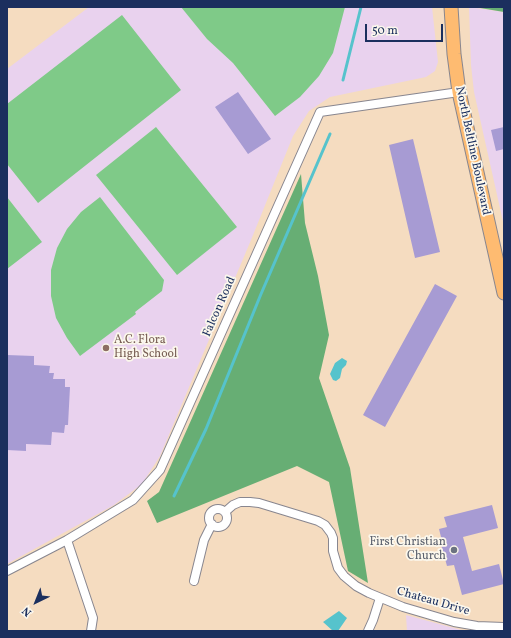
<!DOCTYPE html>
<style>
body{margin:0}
#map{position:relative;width:511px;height:638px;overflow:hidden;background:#f5dcc0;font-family:Vollkorn,serif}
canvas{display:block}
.frame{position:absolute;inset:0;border:8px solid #1b2f5e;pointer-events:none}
.north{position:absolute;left:16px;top:582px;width:40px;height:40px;-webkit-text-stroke:3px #fbf7ec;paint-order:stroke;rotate:223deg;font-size:11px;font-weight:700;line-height:16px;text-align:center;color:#1b2f5e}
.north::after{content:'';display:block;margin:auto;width:14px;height:18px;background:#1b2f5e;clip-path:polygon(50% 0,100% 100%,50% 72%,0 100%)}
.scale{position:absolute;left:365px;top:24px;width:78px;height:18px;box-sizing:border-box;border:2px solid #1b2f5e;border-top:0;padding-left:5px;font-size:12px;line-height:14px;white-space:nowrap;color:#1b2f5e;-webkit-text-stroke:3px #fbf7ec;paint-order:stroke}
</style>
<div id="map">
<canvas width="511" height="638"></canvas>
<div class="frame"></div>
<div class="north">N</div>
<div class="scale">50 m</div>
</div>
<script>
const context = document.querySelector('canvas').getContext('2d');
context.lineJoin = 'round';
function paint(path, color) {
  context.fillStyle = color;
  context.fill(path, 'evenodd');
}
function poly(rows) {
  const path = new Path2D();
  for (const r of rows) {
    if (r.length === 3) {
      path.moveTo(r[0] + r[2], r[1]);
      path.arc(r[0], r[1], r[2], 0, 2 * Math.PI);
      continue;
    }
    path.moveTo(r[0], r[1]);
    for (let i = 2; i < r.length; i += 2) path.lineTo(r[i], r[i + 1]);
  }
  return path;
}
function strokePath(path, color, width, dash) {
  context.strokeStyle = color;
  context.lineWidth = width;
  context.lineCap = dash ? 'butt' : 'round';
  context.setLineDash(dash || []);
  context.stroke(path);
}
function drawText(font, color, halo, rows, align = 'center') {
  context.font = font + ' Vollkorn,serif';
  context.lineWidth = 3.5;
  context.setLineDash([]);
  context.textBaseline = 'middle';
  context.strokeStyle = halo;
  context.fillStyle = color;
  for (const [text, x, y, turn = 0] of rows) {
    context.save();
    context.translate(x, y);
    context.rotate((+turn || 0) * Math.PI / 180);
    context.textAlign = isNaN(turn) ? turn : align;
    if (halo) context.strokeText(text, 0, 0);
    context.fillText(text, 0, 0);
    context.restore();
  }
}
paint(poly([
 [89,7,432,7,438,62,435,71,426,77,330,97,309,111,293,136,251,240,160,456,142,484,114,505,7,564,7,69],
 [469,7,504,12,504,226,474,92,471,65],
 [406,615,465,631,407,631]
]), '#e9d2ee');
paint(poly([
 [181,7,345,7,333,53,319,76,300,97,275,116,233,63,207,39],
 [122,15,181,90,38,203,7,164,7,104],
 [156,127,237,227,177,275,96,175],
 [7,197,42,242,7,269],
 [100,197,164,280,162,291,135,312,136,314,80,356,67,338,56,318,51,296,51,270,57,248,67,229,81,212]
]), '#7fca88');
paint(poly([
 [474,7,504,7,504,12],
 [301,174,305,223,318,276,329,335,319,378,350,468,368,583,348,571,329,482,297,466,157,523,147,501,159,492]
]), '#67ae74');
paint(poly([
 [342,358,347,361,346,365,342,369,340,378,336,381,333,380,330,374,335,363],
 [339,611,347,618,338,631,333,631,323,622]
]), '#56c3cc');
strokePath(poly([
 [343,80,361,7],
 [174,496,206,429,261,294,330,134]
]), '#56c3cc', 3);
paint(poly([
 [238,92,271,139,248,154,215,107],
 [504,127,504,149,496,151,491,130],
 [413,139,440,252,415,258,389,145],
 [435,284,457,296,385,427,363,415],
 [7,355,34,356,34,365,50,366,49,373,54,373,53,379,65,379,65,387,70,387,68,425,65,425,64,433,52,432,51,445,26,444,26,451,7,450],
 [492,505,498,528,463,537,472,571,499,564,504,584,462,595,454,565,447,566,440,541,442,541,439,529,447,527,444,517]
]), '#a79bd3');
const minor = poly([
 [218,518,9],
 [225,512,233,505,240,502,250,502,259,503,318,521,325,525,331,533,333,538,333,551,338,568,344,576,356,586,369,593,403,607,454,622,477,626,504,627],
 [67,540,93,618,91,631],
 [7,571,67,540,133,500,160,470,320,112,459,92],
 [194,581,204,540,212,524],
 [368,631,373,620,380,598]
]);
const primary = poly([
 [451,7,454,54,459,92,504,293]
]);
strokePath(minor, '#88868f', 10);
strokePath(primary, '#88868f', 15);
strokePath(minor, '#fff', 8);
strokePath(primary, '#febb71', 13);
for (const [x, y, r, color] of [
 [106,348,4,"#8d6e63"],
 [454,550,4,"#6b7280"]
]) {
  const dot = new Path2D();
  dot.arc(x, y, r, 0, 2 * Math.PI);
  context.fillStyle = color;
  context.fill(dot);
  strokePath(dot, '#fbf7ec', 1.5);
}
drawText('12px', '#1b2f5e', '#fbf7ec', [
 ["North Beltline Boulevard",472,151,78],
 ["Falcon Road",220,307,-66],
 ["Chateau Drive",433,602,16]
]);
drawText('12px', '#785e54', '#fbf7ec', [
 ["A.C. Flora",114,341],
 ["High School",114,355]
], 'left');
drawText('12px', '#5b616d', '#fbf7ec', [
 ["First Christian",446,543],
 ["Church",446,557]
], 'right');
</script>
